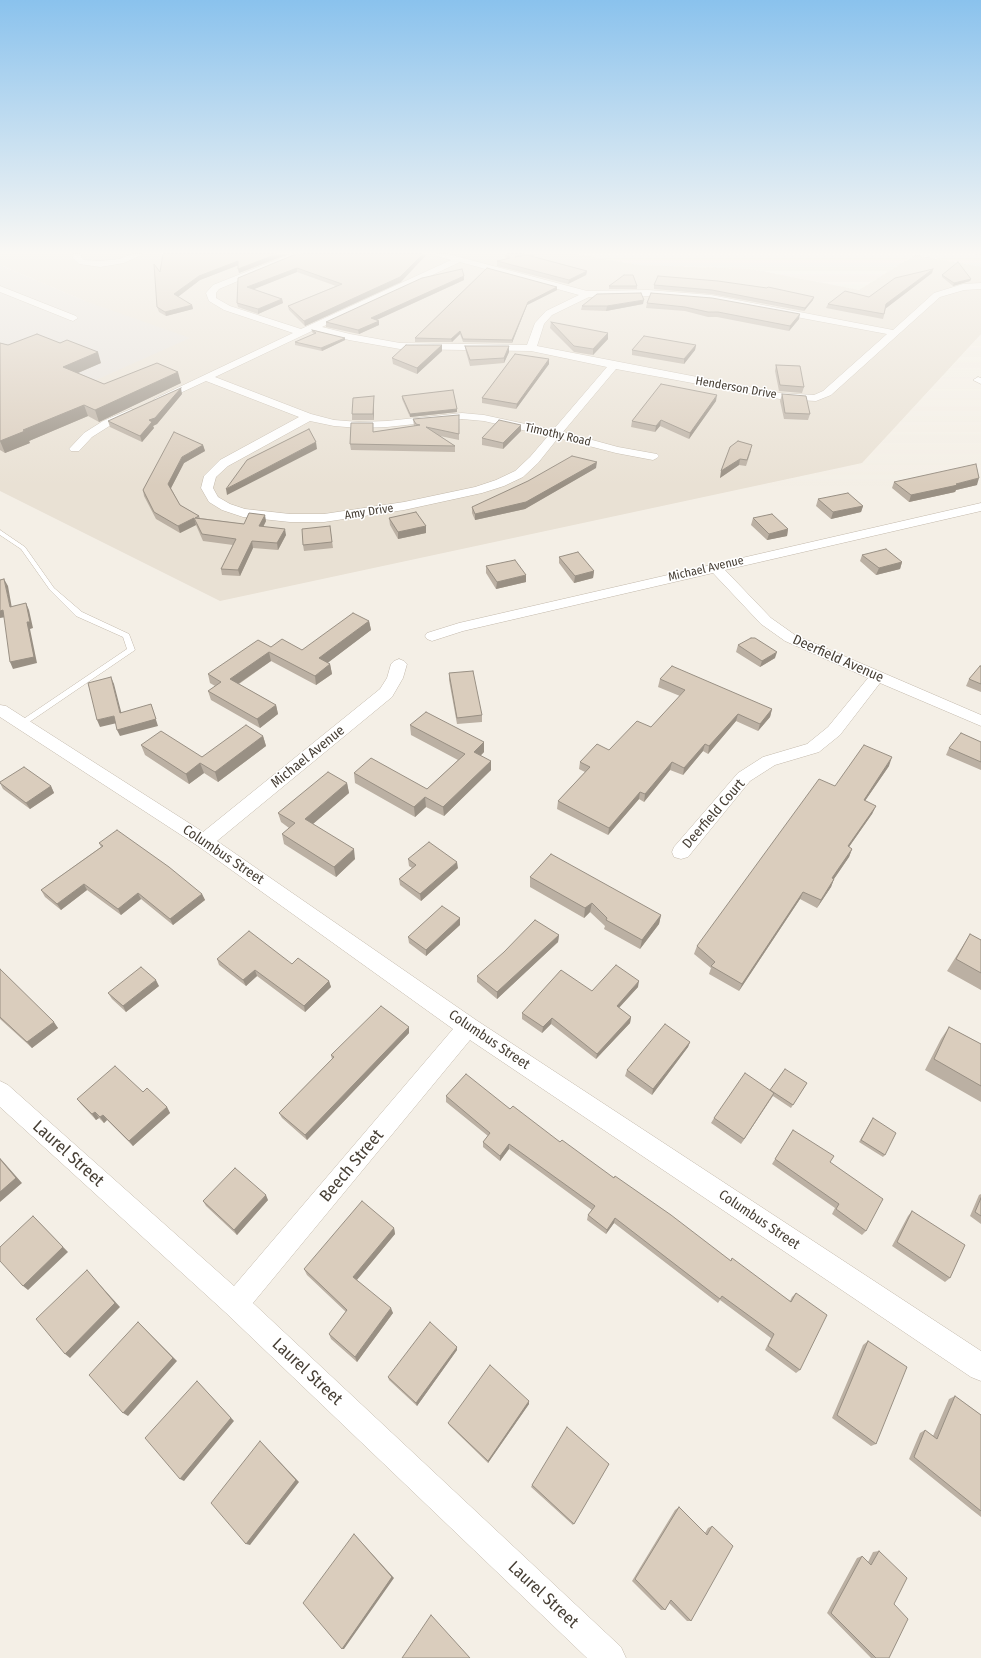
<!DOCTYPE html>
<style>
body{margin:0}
canvas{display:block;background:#f4efe6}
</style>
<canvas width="981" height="1658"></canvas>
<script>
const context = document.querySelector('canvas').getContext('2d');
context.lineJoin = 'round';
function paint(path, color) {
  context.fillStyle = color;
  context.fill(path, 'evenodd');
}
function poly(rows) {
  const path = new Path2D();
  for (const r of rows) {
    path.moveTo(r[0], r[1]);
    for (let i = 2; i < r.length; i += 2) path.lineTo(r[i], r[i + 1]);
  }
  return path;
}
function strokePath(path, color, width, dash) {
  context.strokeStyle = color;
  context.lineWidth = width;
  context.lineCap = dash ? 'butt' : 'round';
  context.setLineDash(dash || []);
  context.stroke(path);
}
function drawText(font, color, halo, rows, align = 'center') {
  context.font = font + ' "Fira Sans Condensed",sans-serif';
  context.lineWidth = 3;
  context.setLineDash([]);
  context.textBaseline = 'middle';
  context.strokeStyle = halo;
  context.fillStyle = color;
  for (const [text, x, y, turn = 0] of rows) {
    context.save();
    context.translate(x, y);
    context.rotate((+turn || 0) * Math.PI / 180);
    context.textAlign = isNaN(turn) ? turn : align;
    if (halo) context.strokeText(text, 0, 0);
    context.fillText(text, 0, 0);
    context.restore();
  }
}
paint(poly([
 [0,254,578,254,638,265,750,269,859,290,915,255,981,267,981,334,862,463,220,601,0,491,0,423,85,301,0,265]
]), '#e9e1d4');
paint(poly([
 [0,265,85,301,190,338,0,423]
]), '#e6e1db');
const service = poly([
 [0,530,25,547,54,588,82,612,129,634,135,650,22,727,19,726,18,724,19,722,127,649,123,637,76,616,50,590,21,549,0,535,0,530]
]);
const minor = poly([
 [73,254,81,254,81,257,84,260,100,261,119,259,132,254,143,254,124,263,100,267,79,264,73,258,73,254],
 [291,254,302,254,219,289,216,293,216,298,230,306,301,329,451,260,437,256,436,254,448,254,587,291,648,290,711,295,893,330,934,293,963,284,981,283,981,289,964,290,940,297,831,395,816,401,780,399,616,369,563,432,618,447,657,454,659,456,657,458,653,460,616,453,558,438,538,463,523,477,504,486,482,493,404,510,324,522,290,522,243,517,222,510,209,502,201,488,204,476,220,460,299,417,206,381,163,401,155,401,154,399,293,333,224,310,209,301,206,293,213,285,291,254],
 [460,262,579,295,546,311,535,323,527,345,400,343,350,334,322,327,460,262],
 [648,296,711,301,887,334,823,391,814,395,780,393,537,346,544,324,552,315,589,297,648,296],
 [314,330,349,340,400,349,531,351,607,367,553,430,484,415,462,413,387,421,359,422,334,420,311,414,215,377,314,330],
 [462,419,484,421,548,436,530,457,515,471,496,480,475,487,404,502,324,514,290,514,245,509,230,504,218,497,213,488,216,477,228,466,310,421,334,426,359,428,387,427,462,419],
 [0,286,76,316,78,318,73,321,70,320,0,292,0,286],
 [978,377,981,378,981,384,973,380,978,377],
 [131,409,137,412,135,414,111,425,92,437,79,451,71,451,69,449,84,433,103,421,131,409],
 [981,503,981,511,725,570,771,618,795,635,981,715,981,726,880,683,840,735,819,752,775,765,750,781,688,857,681,859,674,857,672,852,674,847,738,773,763,757,807,744,828,727,868,678,785,641,761,624,713,573,463,631,432,641,427,639,425,636,427,633,459,623,981,503],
 [399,659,404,661,407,664,403,678,392,697,217,841,476,1020,981,1351,981,1381,971,1377,470,1040,253,1303,621,1647,626,1658,587,1658,226,1313,0,1107,0,1081,8,1085,234,1286,453,1029,198,846,0,717,0,705,6,706,203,832,380,689,387,678,391,664,394,661,399,659]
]);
strokePath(service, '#c3b9ab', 1);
strokePath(minor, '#c3b9ab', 1);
paint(service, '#fff');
paint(minor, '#fff');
paint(poly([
 [288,254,239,273,238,265,200,280,178,297,192,305,193,309,166,316,159,312,157,307,160,272],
 [296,254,401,282,305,326,289,310,288,306,336,286,297,272,253,289,282,299,283,303,258,314,238,307,237,303,238,278],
 [504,254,538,254,532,256,587,271,586,275,568,284,497,266,497,261,507,259],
 [973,254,981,254,981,255],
 [933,269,932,273,886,308,883,319,826,308,828,304,869,297],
 [942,275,971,279,970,281,953,286,942,277],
 [464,276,464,280,377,320,379,321,379,325,359,334,326,327,326,322],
 [658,276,813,300,804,311,711,294,654,289,654,285],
 [609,286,637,286,637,289,609,289],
 [557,287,557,290,527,305,512,343,463,342,460,334,452,342,415,342,415,338],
 [651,293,799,319,789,331,717,317,708,317,685,311,646,308,647,303],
 [643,304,606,311,581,310,582,306],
 [551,322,608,339,593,355,574,352,550,328],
 [312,330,345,340,322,351,295,345,295,342,314,334,312,332],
 [0,343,8,345,101,363,78,373,104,384,181,383,99,422,88,416,29,441,30,443,5,453,0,450],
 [442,345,442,351,417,374,393,364,392,358],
 [696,345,695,350,684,364,632,355,632,350],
 [465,346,509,352,504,363,470,366,466,352],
 [549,359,549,364,516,409,482,403,482,398],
 [776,365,804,387,802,393,779,391,775,371],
 [182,394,157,424,153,426,154,428,142,442,110,427,108,421],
 [782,394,810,414,808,420,784,419,780,401],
 [374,396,374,420,352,420,352,414],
 [402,396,457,409,457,412,410,417,402,399],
 [716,401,689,439,660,426,655,432,631,427,632,421],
 [413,419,459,421,459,440,440,436,455,446,455,452,351,450,350,444,374,432,414,426],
 [521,431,503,449,482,445,482,438],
 [738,441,751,451,746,466,739,465,720,478],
 [203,445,205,451,184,463,171,488,180,505,199,516,200,518,244,524,266,521,263,527,286,535,278,550,253,548,240,576,222,575,221,569,233,545,203,541,196,525,180,533,156,519,144,496,143,490],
 [596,468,525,509,475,520,472,513,472,507],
 [894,482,977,485,956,490,955,492,909,502,892,488],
 [818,499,863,506,861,512,831,519,816,506],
 [389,518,426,526,426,533,398,539,390,525],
 [753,518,788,529,787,536,767,540,751,525],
 [330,526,333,548,304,551,303,545],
 [862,555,902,562,900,569,876,575,860,561],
 [559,557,594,571,593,578,574,583,559,563],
 [486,566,526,582,496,589,486,573],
 [369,621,371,630,327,663,330,664,332,674,316,685,271,661,239,684,276,705,278,714,260,728,211,700,208,691,215,686,210,683,208,674,271,647,302,650],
 [738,645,775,658,760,667,736,652],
 [981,666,981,692,966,686,969,679],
 [449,673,482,715,482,722,457,724,449,680],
 [660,679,772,709,770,717,758,731,736,721,708,754,703,751,683,775,670,770,644,802,639,799,608,835,557,809,558,801,585,772,579,769,580,762,609,750,651,727,680,696,658,687],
 [410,725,484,752,481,755,491,770,444,816,426,807,415,817,355,783,354,773,427,789,458,760,411,735],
 [263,736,266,746,218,782,204,773,189,784,145,755,141,745,202,757],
 [981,742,981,770,946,755,949,748],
 [889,766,865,801,876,806,872,814,849,847,852,849,849,857,834,879,831,887,817,908,800,899,739,991,709,974,711,968,694,954,697,946,835,786],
 [0,782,51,786,54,793,30,809,3,789,0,783],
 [347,783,349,793,313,824,355,859,336,877,284,844,282,834,289,828,281,822,278,813],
 [99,843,202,894,205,900,173,925,141,899,121,915,87,890,61,910,45,897,41,890,101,847],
 [408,859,458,868,421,901,400,885,399,879,412,868,409,866],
 [530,877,661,915,659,924,640,949,604,929,605,926,590,912,584,918,530,887],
 [460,925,426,956,409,943,408,937],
 [970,934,981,940,981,990,947,971,962,947],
 [559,935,558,942,497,999,477,982,477,976],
 [217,959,292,964,329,981,331,987,305,1012,257,976,246,986,219,965],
 [0,969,58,1028,32,1048,0,1019],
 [159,986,126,1012,112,999,108,993],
 [638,987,619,1008,631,1017,630,1023,596,1059,551,1024,542,1033,522,1019,522,1013,592,991],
 [409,1027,409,1033,307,1140,282,1118,279,1113,332,1059,331,1055],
 [949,1027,981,1044,981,1102,925,1070,941,1039],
 [690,1042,688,1047,652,1095,625,1076,627,1070],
 [807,1083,791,1108,773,1096,741,1144,711,1123,714,1118,770,1090],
 [143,1092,167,1107,170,1113,133,1146,107,1120,104,1123,99,1118,96,1120,81,1104,77,1099],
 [446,1096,510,1109,614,1178,731,1261,790,1301,792,1297,796,1293,800,1370,796,1373,765,1350,771,1338,720,1300,718,1303,614,1223,606,1234,587,1220,588,1215,592,1210,509,1149,500,1161,483,1147,483,1142,488,1136,446,1102],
 [873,1118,885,1155,883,1157,859,1142],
 [793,1130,830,1162,866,1231,862,1235,832,1214,835,1208,772,1164],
 [981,1194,981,1224,970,1216,979,1195],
 [268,1200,237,1235,206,1206,203,1201],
 [912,1211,950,1278,945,1282,892,1246,908,1216],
 [394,1228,395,1234,357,1280,393,1313,357,1362,331,1339,329,1334,346,1312,307,1275,304,1269],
 [868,1341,876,1444,871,1446,832,1418,863,1345],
 [457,1350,417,1406,389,1380,388,1377],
 [955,1396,981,1415,981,1517,972,1510,909,1459,920,1433,925,1430,933,1436,949,1399],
 [529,1404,488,1463,449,1425,448,1423],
 [609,1464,573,1525,531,1487,532,1485],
 [679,1507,705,1533,708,1528,712,1526,691,1621,687,1621,669,1603,665,1610,661,1610,632,1581,675,1510],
 [879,1551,894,1604,889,1658,871,1658,827,1613,857,1558,862,1556,868,1562,873,1552]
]), '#bbb0a3');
paint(poly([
 [277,254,288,254,239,273,238,269],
 [423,254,427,254,401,282,305,326,304,321],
 [525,254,538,254,515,262,515,257],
 [238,261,239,265,200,280,175,299,174,294,199,276],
 [297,268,297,272,247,292,247,287],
 [933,269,932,273,885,309,886,304],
 [587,271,586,275,568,284,569,280],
 [464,276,464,280,372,322,371,318],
 [971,279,970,281,953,286,954,283],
 [557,287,557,290,527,305,512,343,512,340,528,302],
 [814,297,813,300,804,311,805,308],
 [282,299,283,303,258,314,258,309],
 [644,300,643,304,606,311,607,306],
 [192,305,193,309,166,316,165,312],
 [800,314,799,319,789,331,790,326],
 [379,321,379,325,359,334,358,330],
 [460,331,460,334,452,342,451,339],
 [608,333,608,339,593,355,593,349],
 [345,338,345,340,322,351,321,348],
 [442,345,442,351,417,374,417,368],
 [696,345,695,350,684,364,684,359],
 [509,346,509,352,504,363,504,358],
 [98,352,101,363,66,378,63,367],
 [549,359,549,364,516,409,517,404],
 [178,372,181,383,99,422,95,410],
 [181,388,182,394,157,424,153,426,154,428,142,442,140,436,149,420],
 [717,395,716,401,689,439,690,433],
 [374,396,374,420,373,414],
 [84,405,88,416,29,441,30,443,5,453,0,441,23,430],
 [457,409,457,412,410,417,410,414],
 [661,420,660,426,655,432,656,426],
 [521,425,521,431,503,449,503,443],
 [316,442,317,449,227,495,226,489],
 [203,445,205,451,184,463,170,490,168,484,182,457],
 [740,459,739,465,720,478,721,471],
 [597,462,596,468,525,509,475,520,475,514],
 [979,478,977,485,956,490,955,492,909,502,911,495],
 [863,506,861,512,831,519,833,512],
 [265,515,266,521,260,533,259,526],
 [194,518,196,525,180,533,178,526],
 [426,526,426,533,398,539,398,532],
 [285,529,286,535,278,550,277,543],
 [788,529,787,536,767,540,769,534],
 [252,541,253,548,240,576,238,570],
 [902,562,900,569,876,575,879,568],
 [594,571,593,578,574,583,575,576],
 [526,575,526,582,496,589,497,582],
 [4,579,8,586,13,614,10,607],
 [26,603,29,610,33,628,30,629,37,663,13,669,10,662,27,622],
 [3,610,6,617,0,618,0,611],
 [369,621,371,630,321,668,319,658],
 [269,652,271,661,232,688,230,679],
 [777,652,775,658,760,667,762,661],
 [330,664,332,674,316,685,315,676],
 [111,677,114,684,123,719,120,713],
 [151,704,158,726,120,736,117,730],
 [276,705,278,714,260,728,257,719],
 [772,709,770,717,758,731,760,724],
 [738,714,736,721,708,754,709,746],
 [114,716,117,723,100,727,97,720],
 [263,736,266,746,218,782,215,772],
 [484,742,484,752,474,762,474,752],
 [705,744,703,751,683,775,684,768],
 [892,757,889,766,860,808,864,800],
 [491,761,491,770,444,816,443,807],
 [672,762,670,770,644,802,645,794],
 [200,763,204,773,189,784,186,774],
 [347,783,349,793,307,829,305,819],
 [51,786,54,793,30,809,26,803],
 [640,792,639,799,608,835,609,828],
 [425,797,426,807,415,817,414,807],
 [876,806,872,814,844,854,848,846],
 [354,849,355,859,336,877,334,867],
 [852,849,849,857,829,886,832,878],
 [457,862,458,868,421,901,420,894],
 [834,879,831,887,817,908,821,900],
 [84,884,87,890,61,910,57,904],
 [803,892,800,899,739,991,742,984],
 [138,893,141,899,121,915,118,909],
 [202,894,205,900,173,925,170,919],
 [592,903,590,912,584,918,585,908],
 [661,915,659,924,640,949,642,940],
 [460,918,460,925,426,956,426,950],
 [559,935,558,942,497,999,497,992],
 [255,970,257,976,246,986,243,980],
 [156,980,159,986,126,1012,123,1006],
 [329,981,331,987,305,1012,304,1006],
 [639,981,638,987,615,1012,617,1006],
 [631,1017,630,1023,596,1059,597,1054],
 [552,1018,551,1024,542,1033,543,1027],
 [54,1022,58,1028,32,1048,27,1042],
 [409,1027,409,1033,307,1140,305,1135],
 [690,1042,688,1047,652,1095,653,1089],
 [774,1093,771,1098,741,1144,744,1139],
 [167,1107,170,1113,133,1146,129,1141],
 [95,1112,99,1118,96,1120,92,1114],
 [103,1115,107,1120,104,1123,100,1117],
 [509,1144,509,1149,500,1161,500,1156],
 [0,1158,22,1183,0,1202],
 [266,1195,268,1200,237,1235,234,1230],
 [33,1216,68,1252,28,1290,23,1286],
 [615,1218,614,1223,606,1234,607,1230],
 [394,1228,395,1234,355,1282,353,1277],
 [87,1270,91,1275,120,1307,70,1358,65,1354],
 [391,1308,393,1313,357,1362,355,1357],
 [138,1322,177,1361,128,1416,123,1413],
 [457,1347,457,1350,417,1406,416,1403],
 [197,1381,234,1421,184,1481,180,1479],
 [529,1401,529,1404,488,1463,488,1461],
 [260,1441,299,1482,250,1545,246,1544],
 [354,1534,394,1578,344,1649,342,1649]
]), '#999084');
const building = poly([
 [163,254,277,254,238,269,238,261,199,276,174,294,192,305,165,312,157,307,154,264,160,272,163,254],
 [296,254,423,254,400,277,304,321,288,306,342,284,297,268,247,287,282,299,258,309,237,303,238,278,296,254],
 [507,254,525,254,515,257,527,255,587,271,569,280,497,261,510,258,507,254],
 [958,262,971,279,954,283,942,275,958,262],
 [487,268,557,287,528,302,512,340,463,339,460,331,451,339,415,338,487,268],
 [462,269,464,276,371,318,379,321,358,330,326,322,422,278,462,269],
 [933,269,886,304,884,314,828,304,845,291,869,297,895,278,933,269],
 [624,275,633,275,637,286,609,286,624,275],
 [658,276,718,281,767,288,768,287,814,297,805,308,712,290,654,285,658,276],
 [641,293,644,300,607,306,582,306,597,294,641,293],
 [651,293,712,298,800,314,790,326,718,312,708,312,685,307,647,303,651,293],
 [551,322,608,333,593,349,574,346,551,322],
 [312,330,345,338,321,348,295,342,316,333,312,330],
 [37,334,60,343,67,340,98,352,63,367,104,384,157,363,178,372,95,410,84,405,23,430,25,431,0,441,0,343,8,345,37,334],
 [644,336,696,345,684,359,632,350,644,336],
 [406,345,442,345,417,368,392,358,406,345],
 [465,346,509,346,504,358,470,360,465,346],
 [515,354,549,359,517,404,482,398,515,354],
 [776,365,800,366,804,387,780,385,776,365],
 [661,384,717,395,690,433,661,420,656,426,632,421,661,384],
 [181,388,155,418,149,420,152,422,140,436,108,421,181,388],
 [453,390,457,409,410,414,402,396,453,390],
 [782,394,806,396,810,414,785,413,782,394],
 [374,396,373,414,352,414,353,398,374,396],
 [459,415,459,434,426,427,455,446,350,444,351,423,373,423,373,432,420,425,416,424,413,419,459,415],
 [499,420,521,425,503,443,482,438,499,420],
 [309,429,316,442,226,489,247,460,309,429],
 [174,432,203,445,182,457,168,484,180,505,199,516,195,518,244,524,249,513,265,515,259,526,285,529,277,543,252,541,238,570,221,569,236,539,202,534,194,518,178,526,154,512,143,490,174,432],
 [738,441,752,445,747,460,740,459,721,471,730,447,738,441],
 [572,456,597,462,526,502,475,514,472,507,528,481,572,456],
 [976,464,979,478,956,484,958,485,911,495,894,482,976,464],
 [848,493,863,506,833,512,818,499,848,493],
 [416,512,426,526,398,532,389,518,416,512],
 [772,514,788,529,769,534,753,518,772,514],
 [330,526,332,542,303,545,302,529,330,526],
 [886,549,902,562,879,568,862,555,886,549],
 [578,552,594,571,575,576,559,557,578,552],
 [515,560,526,575,497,582,486,566,515,560],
 [4,579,10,607,26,603,30,622,27,622,34,657,10,662,3,610,0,611,0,580,4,579],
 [353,613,369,621,319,658,330,664,315,676,269,652,230,679,276,705,257,719,208,691,221,682,208,674,258,640,271,647,282,639,302,650,353,613],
 [751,638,755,638,777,652,762,661,738,645,751,638],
 [672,666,772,709,760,724,738,714,709,746,705,744,684,768,672,762,645,794,640,792,609,828,558,801,590,767,580,762,597,744,609,750,637,721,651,727,685,690,660,679,672,666],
 [980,666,981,666,981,684,969,679,980,666],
 [473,671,482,715,457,718,449,673,473,671],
 [111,677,120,713,151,704,156,719,117,730,114,716,97,720,88,683,111,677],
 [426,712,484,742,474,752,491,761,443,807,425,797,414,807,354,773,371,758,427,789,465,754,410,725,426,712],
 [246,725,263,736,215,772,200,763,186,774,141,745,161,731,202,757,246,725],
 [961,733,981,742,981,762,949,748,961,733],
 [864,745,892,757,864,800,876,806,848,846,852,849,832,878,834,879,821,900,803,892,742,984,711,966,715,962,697,946,819,779,835,786,864,745],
 [24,767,51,786,26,803,0,783,0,782,24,767],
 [328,772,347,783,305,819,354,849,334,867,282,834,295,823,278,813,328,772],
 [117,830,169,867,202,894,170,919,138,893,118,909,84,884,57,904,41,890,103,846,99,843,117,830],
 [429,842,457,862,420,894,399,879,416,865,408,859,429,842],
 [551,854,661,915,642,940,606,920,607,918,592,903,585,908,530,877,551,854],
 [442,906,460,918,426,950,408,937,442,906],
 [535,920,559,935,497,992,477,976,504,952,535,920],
 [249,931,292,964,298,958,329,981,304,1006,255,970,243,980,217,959,249,931],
 [970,934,981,940,981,973,956,959,970,934],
 [616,965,639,981,617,1006,631,1017,597,1054,552,1018,543,1027,522,1013,561,970,592,991,616,965],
 [141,967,156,980,123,1006,108,993,141,967],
 [0,969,54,1022,27,1042,0,1017,0,969],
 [381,1006,409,1027,305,1135,279,1113,334,1057,331,1055,381,1006],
 [665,1024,690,1042,653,1089,627,1070,665,1024],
 [949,1027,981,1044,981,1086,934,1059,949,1027],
 [115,1066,143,1092,147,1088,167,1107,129,1141,103,1115,100,1117,95,1112,92,1114,77,1099,115,1066],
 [785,1069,807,1083,793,1105,770,1090,785,1069],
 [745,1073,774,1093,744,1139,714,1118,745,1073],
 [466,1074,510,1109,513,1106,560,1142,562,1140,614,1178,615,1176,671,1215,731,1261,732,1258,791,1302,796,1293,827,1315,800,1370,768,1346,774,1334,722,1296,720,1299,615,1218,607,1230,588,1215,595,1206,509,1144,500,1156,483,1142,490,1133,446,1096,466,1074],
 [873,1118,896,1133,885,1155,861,1140,873,1118],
 [793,1130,834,1156,830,1162,883,1199,866,1231,836,1209,839,1204,775,1159,793,1130],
 [0,1159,16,1178,0,1192,0,1159],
 [235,1168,266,1195,234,1230,203,1201,235,1168],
 [981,1198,981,1216,975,1212,981,1198],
 [362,1201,394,1228,353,1277,391,1308,355,1357,329,1334,347,1310,304,1269,362,1201],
 [912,1211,965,1245,950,1278,897,1242,912,1211],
 [33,1216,63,1247,23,1286,0,1261,0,1247,33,1216],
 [87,1270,115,1303,65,1354,36,1319,87,1270],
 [138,1322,173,1358,123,1413,89,1375,138,1322],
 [430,1322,457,1347,416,1403,388,1377,430,1322],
 [868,1341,907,1367,876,1444,837,1415,868,1341],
 [490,1365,529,1401,488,1461,448,1423,490,1365],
 [197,1381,231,1418,180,1479,145,1438,197,1381],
 [955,1396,981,1415,981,1511,914,1457,925,1430,937,1439,955,1396],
 [567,1427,609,1464,574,1524,532,1485,567,1427],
 [260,1441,296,1480,246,1544,211,1503,260,1441],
 [679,1507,707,1535,712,1526,733,1546,691,1621,671,1600,665,1610,635,1579,679,1507],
 [354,1534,392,1577,342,1649,303,1603,354,1534],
 [879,1551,907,1578,894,1604,908,1619,889,1658,876,1658,831,1613,862,1556,871,1565,879,1551],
 [431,1615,470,1658,402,1658,431,1615]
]);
paint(building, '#dacdbd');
strokePath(building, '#999084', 1);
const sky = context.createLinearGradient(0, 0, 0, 486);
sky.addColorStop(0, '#8ac2ed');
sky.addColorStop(0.52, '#faf8f4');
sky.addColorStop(1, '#faf8f400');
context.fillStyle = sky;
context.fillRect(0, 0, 981, 486);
drawText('12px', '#473f35', '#fff', [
 ["Henderson Drive",736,388,10],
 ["Timothy Road",558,435,13],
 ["Amy Drive",369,512,-9],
 ["Michael Avenue",706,569,-13]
]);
drawText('14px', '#473f35', '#fff', [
 ["Deerfield Avenue",838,659,24],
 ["Michael Avenue",308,757,-39],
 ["Deerfield Court",714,814,-49],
 ["Columbus Street",223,855,34],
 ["Columbus Street",489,1040,34],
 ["Columbus Street",759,1220,34]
]);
drawText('17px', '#473f35', '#fff', [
 ["Laurel Street",68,1154,42],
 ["Beech Street",352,1166,-50],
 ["Laurel Street",307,1372,43],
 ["Laurel Street",543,1595,43]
]);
</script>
